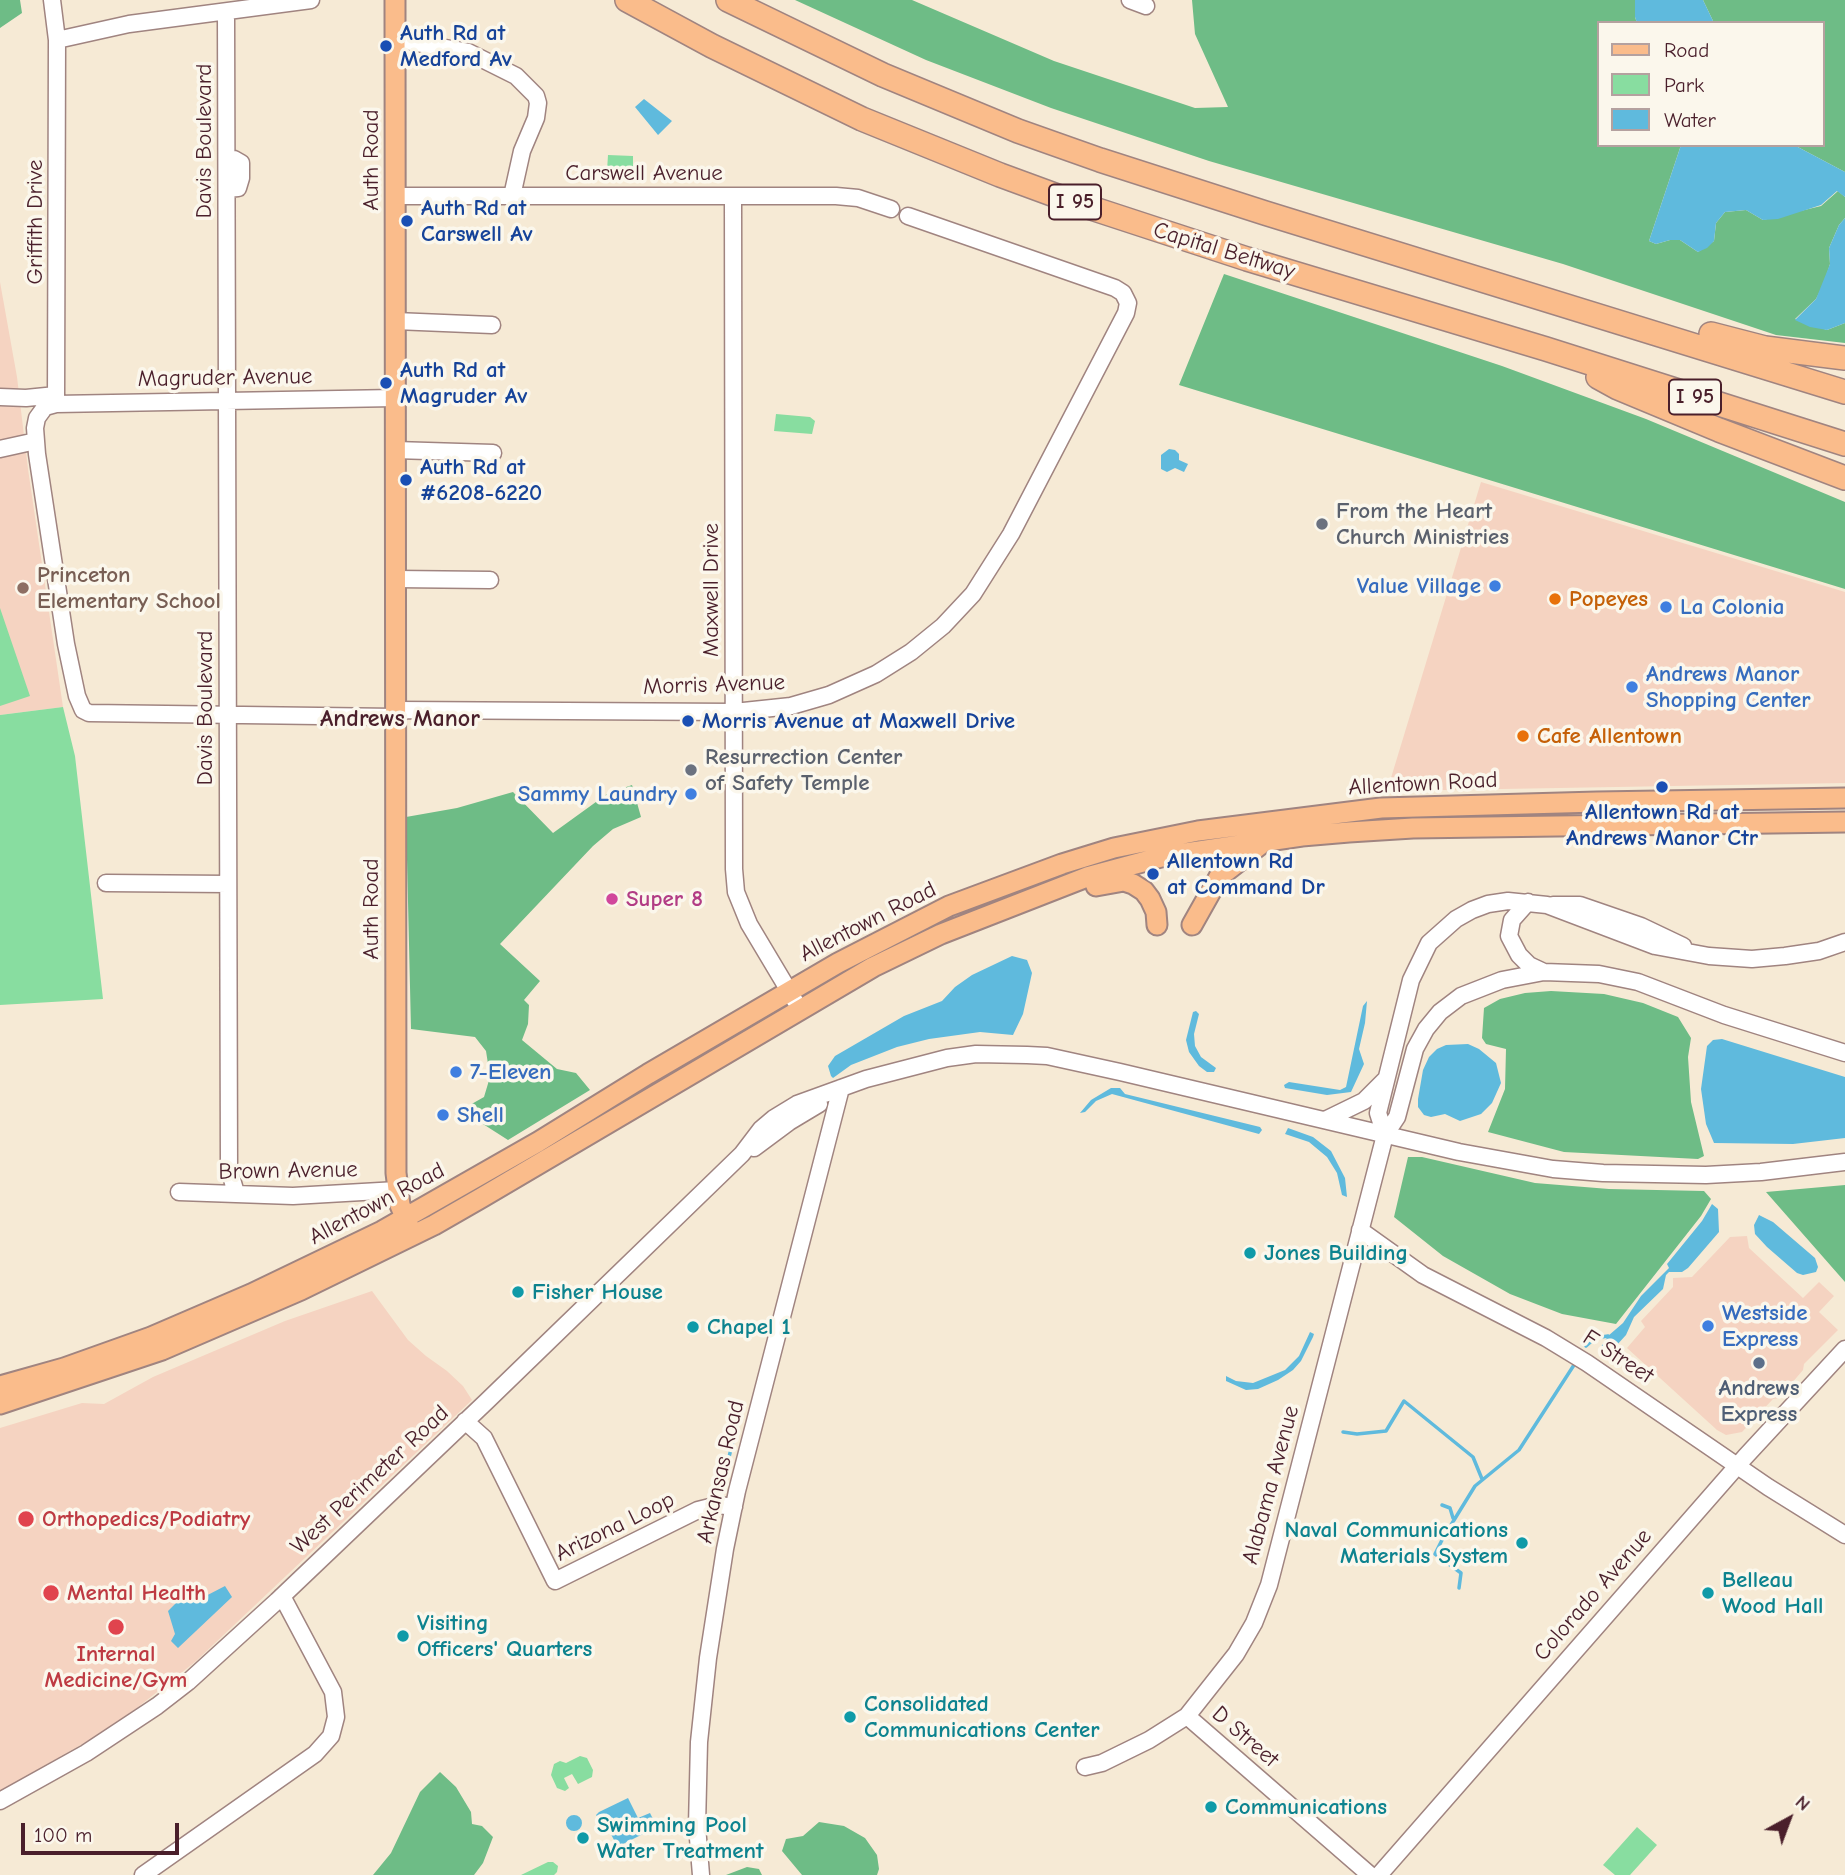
<!DOCTYPE html>
<style>
body{margin:0}
#map{position:relative;width:1845px;height:1875px;overflow:hidden;background:#f6ead5;font-family:"Comic Neue",sans-serif}
canvas{display:block}
.legend{position:absolute;left:1597px;top:21px;width:228px;height:126px;box-sizing:border-box;background:#fbf7ec;border:2px solid #b4a19f;margin:0;padding:9px 12px;list-style:none;font-size:21px;color:#4a1f2b}
.legend li{display:flex;align-items:center;gap:14px;height:35px}
.legend b{width:35px;border:2px solid #b4a19f}
.north{position:absolute;left:1754px;top:1784px;width:70px;height:70px;-webkit-text-stroke:5px #fbf7ec;paint-order:stroke;rotate:41deg;font-size:19px;font-weight:700;line-height:28px;text-align:center;color:#4a1f2b}
.north::after{content:'';display:block;margin:auto;width:24px;height:32px;background:#4a1f2b;clip-path:polygon(50% 0,100% 100%,50% 72%,0 100%)}
.scale{position:absolute;left:21px;top:1823px;width:158px;height:32px;box-sizing:border-box;border:4px solid #4a1f2b;border-top:0;padding-left:9px;font-size:21px;line-height:24px;white-space:nowrap;color:#4a1f2b;-webkit-text-stroke:5px #fbf7ec;paint-order:stroke}
</style>
<div id="map">
<canvas width="1845" height="1875"></canvas>
<ul class="legend">
<li><b style="height:9px;background:#fabc8b"></b>Road</li>
<li><b style="height:19px;background:#88dda0"></b>Park</li>
<li><b style="height:19px;background:#5fbadd"></b>Water</li>
</ul>
<div class="north">N</div>
<div class="scale">100 m</div>
</div>
<script>
const context = document.querySelector('canvas').getContext('2d');
context.lineJoin = 'round';
function paint(path, color) {
  context.fillStyle = color;
  context.fill(path, 'evenodd');
}
function poly(rows) {
  const path = new Path2D();
  for (const r of rows) {
    if (r.length === 3) {
      path.moveTo(r[0] + r[2], r[1]);
      path.arc(r[0], r[1], r[2], 0, 2 * Math.PI);
      continue;
    }
    path.moveTo(r[0], r[1]);
    for (let i = 2; i < r.length; i += 2) path.lineTo(r[i], r[i + 1]);
  }
  return path;
}
function strokePath(path, color, width, dash) {
  context.strokeStyle = color;
  context.lineWidth = width;
  context.lineCap = dash ? 'butt' : 'round';
  context.setLineDash(dash || []);
  context.stroke(path);
}
function drawText(font, color, halo, rows, align = 'center') {
  context.font = font + ' "Comic Neue",sans-serif';
  context.lineWidth = 7;
  context.setLineDash([]);
  context.textBaseline = 'middle';
  context.strokeStyle = halo;
  context.fillStyle = color;
  for (const [text, x, y, turn = 0] of rows) {
    context.save();
    context.translate(x, y);
    context.rotate((+turn || 0) * Math.PI / 180);
    context.textAlign = isNaN(turn) ? turn : align;
    if (halo) context.strokeText(text, 0, 0);
    context.fillText(text, 0, 0);
    context.restore();
  }
}
paint(poly([
 [0,282,17,377,28,469,63,707,0,715],
 [1481,482,1845,592,1845,783,1387,791],
 [1747,1236,1749,1248,1803,1298,1819,1282,1834,1296,1819,1312,1838,1330,1804,1364,1803,1370,1779,1398,1773,1399,1742,1432,1726,1435,1717,1430,1627,1348,1645,1327,1641,1321,1673,1287,1673,1278,1692,1277,1730,1237],
 [372,1291,408,1340,426,1356,447,1371,463,1386,472,1400,195,1662,133,1711,91,1739,0,1791,0,1428,82,1403,104,1404,153,1377,285,1321]
]), '#f5d3c1');
paint(poly([
 [608,155,633,156,633,172,607,171],
 [776,414,810,417,815,421,812,434,774,431],
 [0,608,30,696,0,706],
 [63,707,75,756,103,999,0,1005,0,715],
 [580,1756,587,1758,593,1770,592,1777,578,1784,572,1774,564,1778,569,1788,565,1791,557,1788,551,1775,554,1764,560,1761,566,1763],
 [1637,1827,1657,1845,1630,1875,1615,1875,1603,1865],
 [548,1862,553,1862,558,1866,557,1872,554,1875,521,1875]
]), '#88dda0');
paint(poly([
 [0,0,20,0,22,13,0,28],
 [795,0,912,0,1054,61,1195,108,1228,107,1195,34,1192,0,1635,0,1635,17,1637,23,1598,23,1598,145,1681,145,1649,241,1656,244,1670,240,1680,240,1698,252,1714,241,1716,223,1725,212,1746,210,1763,220,1821,206,1838,191,1845,197,1845,218,1839,225,1829,248,1830,264,1824,283,1816,299,1795,319,1827,330,1845,323,1845,343,1776,335,1563,264,1209,161,1051,108,926,60],
 [1703,0,1845,0,1845,172,1794,145,1822,145,1822,23,1714,23],
 [1224,274,1502,366,1646,419,1845,502,1845,589,1179,385],
 [632,785,641,817,613,829,593,846,500,944,540,981,524,1000,529,1005,528,1024,522,1040,557,1069,576,1073,590,1090,508,1140,461,1110,484,1097,490,1077,486,1051,475,1037,411,1029,406,817,457,808,513,792,553,833,607,794],
 [1551,991,1604,994,1643,1003,1678,1017,1691,1038,1688,1057,1691,1102,1704,1156,1698,1159,1564,1152,1488,1132,1505,1089,1506,1049,1486,1044,1482,1038,1484,1008,1500,999,1525,993],
 [1408,1157,1422,1157,1535,1183,1609,1189,1704,1191,1711,1199,1701,1216,1616,1324,1562,1314,1510,1294,1443,1256,1394,1217],
 [1845,1185,1845,1282,1766,1192],
 [440,1772,456,1787,471,1812,472,1824,482,1826,493,1837,483,1863,474,1875,373,1875,391,1853,420,1792],
 [819,1822,844,1826,865,1838,877,1855,879,1869,877,1875,802,1875,782,1851,786,1839,803,1836],
 [747,1867,759,1869,762,1875,726,1875]
]), '#6ebc86');
paint(poly([
 [1635,0,1703,0,1714,23,1637,23,1635,17],
 [644,99,672,121,658,135,635,107],
 [1681,145,1794,145,1845,172,1845,197,1837,191,1821,205,1778,219,1763,220,1746,210,1725,212,1716,223,1714,241,1707,248,1698,252,1680,240,1670,240,1656,244,1649,241],
 [1845,218,1845,323,1827,330,1810,327,1795,320,1816,299,1830,264,1829,248,1839,225],
 [1169,449,1175,450,1179,454,1179,460,1188,464,1184,472,1175,468,1167,472,1161,469,1161,455],
 [1012,956,1027,960,1032,973,1023,1014,1013,1035,980,1032,929,1039,897,1047,851,1065,833,1078,831,1076,828,1066,835,1056,904,1016,942,1001,955,987,972,975],
 [1367,1001,1365,1023,1359,1049,1364,1064,1351,1092,1327,1095,1285,1088,1284,1085,1289,1082,1340,1090,1346,1087,1363,1006],
 [1196,1011,1199,1014,1194,1034,1195,1046,1201,1057,1216,1068,1214,1072,1207,1072,1199,1066,1189,1052,1186,1040,1193,1012],
 [1722,1039,1845,1077,1845,1138,1793,1144,1714,1143,1706,1124,1701,1089,1707,1046,1713,1040],
 [1468,1044,1479,1049,1496,1063,1501,1083,1492,1103,1481,1114,1460,1121,1445,1114,1431,1117,1424,1115,1418,1107,1418,1099,1423,1070,1429,1057,1437,1049,1446,1045],
 [1111,1088,1120,1088,1125,1094,1260,1127,1262,1130,1259,1134,1112,1094,1096,1101,1085,1112,1080,1113,1091,1100],
 [1288,1128,1313,1137,1331,1151,1345,1178,1347,1197,1342,1195,1337,1173,1327,1157,1309,1142,1285,1134],
 [1712,1204,1718,1209,1719,1232,1688,1268,1682,1272,1669,1272,1666,1275,1663,1289,1634,1317,1626,1335,1616,1346,1610,1353,1605,1354,1601,1347,1608,1336,1623,1323,1641,1296,1669,1268,1667,1264,1702,1221],
 [1759,1215,1773,1222,1815,1258,1818,1267,1816,1272,1803,1275,1797,1273,1767,1247,1755,1234,1754,1225],
 [1310,1332,1314,1334,1313,1337,1301,1361,1293,1370,1278,1380,1258,1389,1246,1390,1226,1381,1226,1376,1236,1381,1253,1383,1285,1370,1299,1356],
 [225,1586,232,1597,178,1648,171,1641,175,1634,168,1611,181,1598,198,1600],
 [628,1798,638,1818,650,1813,657,1827,615,1848,611,1845,614,1840,603,1819,599,1819,596,1815,599,1812],
 [574,1823,8]
]), '#5fbadd');
strokePath(poly([
 [1586,1346,1595,1338,1608,1336],
 [1343,1432,1357,1434,1386,1431,1404,1401,1473,1457,1482,1479],
 [723,1481,742,1405],
 [1442,1505,1450,1508,1453,1518],
 [1459,1588,1461,1573,1435,1554,1443,1538,1475,1486,1519,1450,1574,1365]
]), '#5fbadd', 3.5);
const minor = poly([
 [52,0,57,40,56,404],
 [1130,0,1146,6],
 [226,13,229,1169,236,1193],
 [395,39,468,52,516,76,536,96,538,103,536,118,522,151,512,196],
 [57,40,129,24,311,0],
 [227,159,234,159,241,163,241,178,238,188,227,189],
 [395,196,836,196,858,198,891,209],
 [733,196,734,869,736,892,749,924,795,1001],
 [395,321,492,325],
 [0,397,26,398,56,395],
 [395,398,56,404,45,407,37,418,35,428,37,454,66,644,77,696,83,710,89,713,396,717],
 [0,449,36,441],
 [395,450,493,453],
 [396,579,490,580],
 [396,710,734,712,791,706,829,695,876,674,911,652,943,626,973,594,1011,534,1126,313,1128,303,1123,293,1115,288,908,216],
 [106,883,228,884],
 [1528,902,1512,920,1509,936,1519,955,1529,965,1544,972],
 [1553,905,1580,905,1641,926,1683,946],
 [1325,1120,1364,1101,1386,1079],
 [1385,1135,1378,1113,1411,980,1429,943,1456,919,1472,910,1488,904,1508,901,1547,905,1655,946,1709,956,1752,959,1785,956,1819,951,1845,942],
 [754,1148,789,1122,819,1104],
 [179,1192,293,1196,397,1190],
 [1360,1230,1423,1275,1546,1338,1587,1363,1768,1487,1845,1535],
 [465,1421,484,1438,555,1581,698,1510,718,1505,734,1507],
 [1187,1716,1370,1875],
 [1085,1767,1102,1763,1149,1740,1187,1716,1236,1654,1254,1623,1269,1585,1385,1135,1397,1117,1415,1049,1426,1029,1440,1012,1461,996,1502,980,1544,972,1599,974,1638,982,1724,1015,1845,1053],
 [0,1801,86,1753,157,1706,188,1682,277,1601,487,1401,742,1154,761,1129,774,1118,797,1104,866,1079,947,1058,976,1054,1027,1055,1047,1056,1120,1072,1459,1152,1553,1169,1603,1173,1706,1175,1761,1172,1845,1162],
 [143,1875,315,1754,331,1736,336,1717,333,1692,282,1596],
 [701,1875,697,1826,699,1742,708,1658,725,1549,737,1491,841,1088],
 [1379,1875,1745,1457,1845,1349]
]);
const major = poly([
 [395,0,396,1173,400,1205,410,1229],
 [1096,886,1124,881,1133,884,1144,891,1150,899,1156,912,1157,925],
 [1192,925,1219,877,1260,845],
 [0,1386,64,1368,151,1337,251,1294,382,1231,538,1142,648,1074,838,963,949,906,1062,864,1114,848,1198,831,1381,808,1597,802,1845,798],
 [0,1404,162,1350,301,1290,434,1225,481,1198,873,967,941,934,1087,877,1165,856,1302,836,1349,832,1413,828,1845,822]
]);
const highway = poly([
 [627,0,712,46,862,119,1000,175,1079,204,1247,259,1546,349,1845,444],
 [728,0,883,75,1018,131,1100,160,1265,213,1845,392],
 [1711,334,1765,348,1845,358],
 [1598,377,1618,388,1719,430,1845,478]
]);
strokePath(minor, '#a08480', 19);
strokePath(major, '#a08480', 23);
strokePath(highway, '#a08480', 26);
strokePath(minor, '#fff', 16);
strokePath(major, '#fabc8b', 19);
strokePath(highway, '#fabc8b', 23);
for (const [x, y, r, color] of [
 [386,46,7,"#1a4fb4"],
 [407,221,7,"#1a4fb4"],
 [386,383,7,"#1a4fb4"],
 [406,480,7,"#1a4fb4"],
 [1322,524,7,"#6b7280"],
 [1495,586,7,"#3f7fe0"],
 [23,588,7,"#8d6e63"],
 [1555,599,7,"#e8710a"],
 [1666,607,7,"#3f7fe0"],
 [1632,687,7,"#3f7fe0"],
 [688,721,7,"#1a4fb4"],
 [1523,736,7,"#e8710a"],
 [691,770,7,"#6b7280"],
 [1662,787,7,"#1a4fb4"],
 [691,794,7,"#3f7fe0"],
 [1153,874,7,"#1a4fb4"],
 [612,899,7,"#d1479c"],
 [456,1072,7,"#3f7fe0"],
 [443,1115,7,"#3f7fe0"],
 [1250,1253,7,"#0f9aa8"],
 [518,1292,7,"#0f9aa8"],
 [1708,1326,7,"#3f7fe0"],
 [693,1327,7,"#0f9aa8"],
 [1759,1363,7,"#5c6f8a"],
 [26,1519,9,"#e0444e"],
 [1522,1543,7,"#0f9aa8"],
 [51,1593,9,"#e0444e"],
 [1708,1593,7,"#0f9aa8"],
 [116,1627,9,"#e0444e"],
 [403,1636,7,"#0f9aa8"],
 [850,1717,7,"#0f9aa8"],
 [1211,1807,7,"#0f9aa8"],
 [583,1838,7,"#0f9aa8"]
]) {
  const dot = new Path2D();
  dot.arc(x, y, r, 0, 2 * Math.PI);
  context.fillStyle = color;
  context.fill(dot);
  strokePath(dot, '#fbf7ec', 2.5);
}
for (const [x, y, w] of [
 [1075,202,52],
 [1695,397,52]
]) {
  const box = new Path2D();
  box.roundRect(x - w / 2, y - 17.5, w, 35, 5);
  context.fillStyle = '#fbf7ec';
  context.fill(box);
  strokePath(box, '#4a1f2b', 2);
}
drawText('bold 21px', '#4a1f2b', null, [
 ["I 95",1075,202],
 ["I 95",1695,397]
]);
drawText('bold 23px', '#164399', '#fbf7ec', [
 ["Auth Rd at",400,33],
 ["Medford Av",400,59],
 ["Auth Rd at",421,208],
 ["Carswell Av",421,234],
 ["Auth Rd at",400,370],
 ["Magruder Av",400,396],
 ["Auth Rd at",420,467],
 ["#6208-6220",420,493],
 ["Morris Avenue at Maxwell Drive",702,721],
 ["Allentown Rd at",1662,812,"center"],
 ["Andrews Manor Ctr",1662,838,"center"],
 ["Allentown Rd",1167,861],
 ["at Command Dr",1167,887]
], 'left');
drawText('23px', '#4a1f2b', '#fbf7ec', [
 ["Davis Boulevard",204,141,-90],
 ["Auth Road",371,160,-90],
 ["Carswell Avenue",644,173],
 ["Griffith Drive",35,222,-90],
 ["Capital Beltway",1224,251,17],
 ["Magruder Avenue",225,378,-1],
 ["Maxwell Drive",711,590,-90],
 ["Morris Avenue",714,685,-2],
 ["Davis Boulevard",205,708,-90],
 ["Allentown Road",1423,784,-3],
 ["Auth Road",371,909,-90],
 ["Allentown Road",868,922,-27],
 ["Brown Avenue",288,1171,-1],
 ["Allentown Road",377,1204,-28],
 ["F Street",1618,1357,33],
 ["Arkansas Road",721,1472,-77],
 ["West Perimeter Road",370,1480,-43],
 ["Alabama Avenue",1271,1485,-75],
 ["Arizona Loop",615,1527,-26],
 ["Colorado Avenue",1593,1595,-49],
 ["D Street",1245,1737,41]
]);
drawText('bold 23px', '#5b616d', '#fbf7ec', [
 ["From the Heart",1336,511],
 ["Church Ministries",1336,537],
 ["Resurrection Center",705,757],
 ["of Safety Temple",705,783]
], 'left');
drawText('bold 23px', '#785e54', '#fbf7ec', [
 ["Princeton",37,575],
 ["Elementary School",37,601]
], 'left');
drawText('bold 23px', '#366cbe', '#fbf7ec', [
 ["Value Village",1481,586,"right"],
 ["La Colonia",1680,607],
 ["Andrews Manor",1646,674],
 ["Shopping Center",1646,700],
 ["Sammy Laundry",677,794,"right"],
 ["7-Eleven",470,1072],
 ["Shell",457,1115],
 ["Westside",1722,1313],
 ["Express",1722,1339]
], 'left');
drawText('bold 23px', '#c56008', '#fbf7ec', [
 ["Popeyes",1569,599],
 ["Cafe Allentown",1537,736]
], 'left');
drawText('bold 23px', '#b23c85', '#fbf7ec', [
 ["Super 8",626,899]
], 'left');
drawText('bold 23px', '#0d838f', '#fbf7ec', [
 ["Jones Building",1264,1253],
 ["Fisher House",532,1292],
 ["Chapel 1",707,1327],
 ["Naval Communications",1508,1530,"right"],
 ["Materials System",1508,1556,"right"],
 ["Belleau",1722,1580],
 ["Wood Hall",1722,1606],
 ["Visiting",417,1623],
 ["Officers' Quarters",417,1649],
 ["Consolidated",864,1704],
 ["Communications Center",864,1730],
 ["Communications",1225,1807],
 ["Swimming Pool",597,1825],
 ["Water Treatment",597,1851]
], 'left');
drawText('bold 23px', '#4e5e75', '#fbf7ec', [
 ["Andrews",1759,1388],
 ["Express",1759,1414]
]);
drawText('bold 23px', '#be3a42', '#fbf7ec', [
 ["Orthopedics/Podiatry",42,1519],
 ["Mental Health",67,1593],
 ["Internal",116,1654,"center"],
 ["Medicine/Gym",116,1680,"center"]
], 'left');
drawText('bold 24px', '#4a1f2b', '#fbf7ec', [
 ["Andrews Manor",400,719]
]);
</script>
